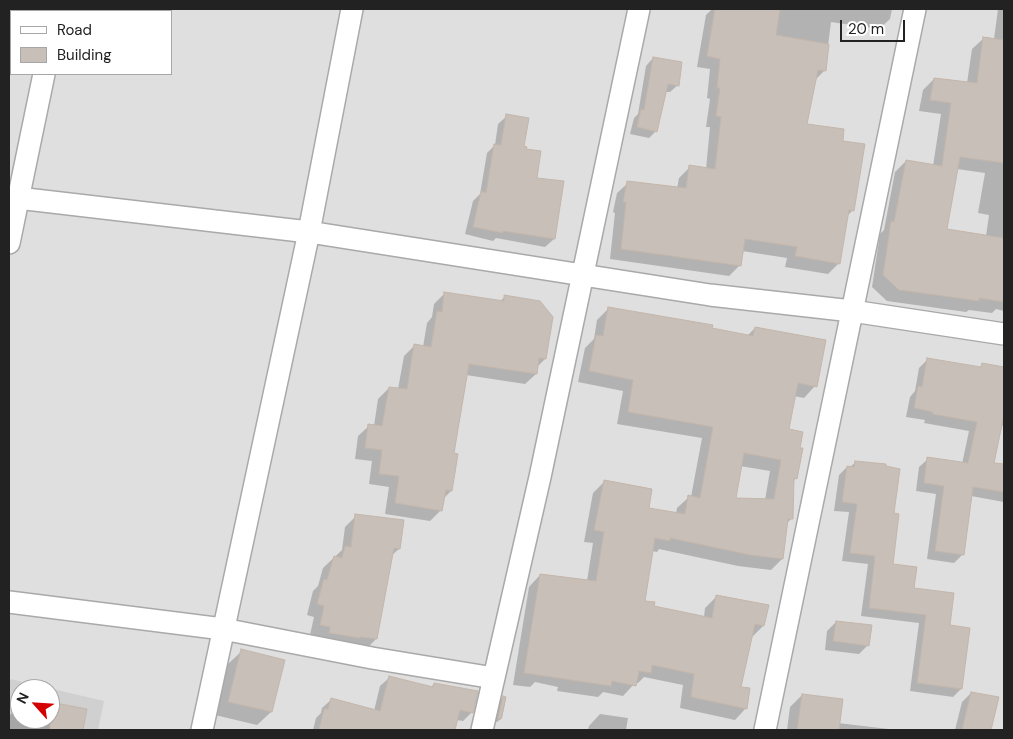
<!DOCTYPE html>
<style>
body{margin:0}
#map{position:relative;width:1013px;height:739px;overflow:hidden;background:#f2efe9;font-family:"DM Sans",sans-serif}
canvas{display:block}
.frame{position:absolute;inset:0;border:10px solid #222;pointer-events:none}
.legend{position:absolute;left:10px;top:10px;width:162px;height:65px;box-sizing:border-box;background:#fff;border:1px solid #a7a7a7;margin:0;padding:6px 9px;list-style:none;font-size:15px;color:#222}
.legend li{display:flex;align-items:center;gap:10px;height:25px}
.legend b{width:25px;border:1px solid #a7a7a7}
.north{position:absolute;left:10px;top:679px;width:50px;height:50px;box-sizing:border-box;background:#fff;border:1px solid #a7a7a7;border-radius:50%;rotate:296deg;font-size:14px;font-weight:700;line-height:20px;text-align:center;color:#222}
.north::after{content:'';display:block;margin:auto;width:18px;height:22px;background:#d40000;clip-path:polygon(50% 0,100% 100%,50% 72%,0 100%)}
.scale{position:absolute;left:840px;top:20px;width:65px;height:22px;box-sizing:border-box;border:2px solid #222;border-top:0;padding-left:6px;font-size:15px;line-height:18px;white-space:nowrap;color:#222;-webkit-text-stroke:4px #fff;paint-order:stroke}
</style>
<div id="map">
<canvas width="1013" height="739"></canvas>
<div class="frame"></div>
<ul class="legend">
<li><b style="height:6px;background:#fff"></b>Road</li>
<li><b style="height:14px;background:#c7bfb8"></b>Building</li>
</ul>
<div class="north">N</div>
<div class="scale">20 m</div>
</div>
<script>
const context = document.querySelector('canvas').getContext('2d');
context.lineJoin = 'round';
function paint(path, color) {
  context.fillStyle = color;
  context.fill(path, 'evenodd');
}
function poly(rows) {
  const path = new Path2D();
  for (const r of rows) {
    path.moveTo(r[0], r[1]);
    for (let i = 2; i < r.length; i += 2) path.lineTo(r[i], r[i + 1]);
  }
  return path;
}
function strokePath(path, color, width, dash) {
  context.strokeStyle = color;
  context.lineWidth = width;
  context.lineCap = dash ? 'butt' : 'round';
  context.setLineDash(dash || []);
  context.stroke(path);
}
paint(poly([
 [9,9,1004,9,1004,730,9,730],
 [11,11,171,11,171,74,11,74],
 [20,689,50,689,50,719,20,719]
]), '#e0dfdf');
paint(poly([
 [10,679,104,701,98,730,9,730],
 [20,689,50,689,50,719,20,719]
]), '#d0d0d0');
paint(poly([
 [9,9,26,9,26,11,11,11,11,42,9,41],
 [712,9,892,9,890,19,879,29,831,22,825,70,815,80,805,125,841,142,853,210,847,216,839,263,828,274,785,267,787,258,742,251,740,265,729,276,610,259,615,213,613,212,617,193,628,183,677,189,679,178,690,167,706,169,710,127,706,127,710,99,707,98,710,69,697,67,706,15],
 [998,9,1004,9,1004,311,996,309,992,313,969,310,966,312,887,301,872,287,880,234,884,230,895,172,906,161,933,166,941,114,919,111,923,90,934,79,967,83,972,49,984,38,994,39],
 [957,169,985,173,978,213,989,215,986,236,946,230],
 [653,58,678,85,670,92,665,92,656,131,649,138,630,134,634,118,638,114,646,66],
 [507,116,525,150,554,239,545,247,496,238,493,241,465,234,473,201,480,194,487,153,495,145,498,124],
 [445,293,500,301,505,297,545,359,537,367,536,374,525,384,466,375,453,454,451,491,443,499,441,510,430,521,385,514,389,487,369,484,372,461,355,459,358,436,369,426,374,426,378,399,389,388,398,389,404,356,415,345,423,347,427,323,432,317,434,304],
 [609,308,747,336,755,328,815,386,804,398,794,396,788,430,796,478,793,482,792,518,786,524,782,559,771,570,738,566,659,549,657,552,652,551,643,602,653,607,704,617,705,608,717,596,763,626,752,637,739,688,746,708,735,720,680,708,683,685,644,677,638,683,635,683,623,696,603,692,598,697,557,691,558,687,535,682,530,687,513,685,529,587,540,575,587,581,593,543,584,542,593,493,604,482,648,509,676,514,677,508,689,497,691,497,702,438,617,424,623,391,578,382,585,348,594,339,597,320],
 [740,466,770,471,765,500,734,499],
 [928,359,979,368,982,365,1004,368,1004,424,1000,428,993,464,1004,466,1004,502,971,496,963,554,954,563,927,559,936,494,916,491,919,467,928,459,962,464,969,431,924,423,925,420,906,417,910,397,915,391,919,368],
 [856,462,892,514,891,565,948,627,961,689,953,697,910,691,919,623,861,616,868,564,842,561,849,512,834,511,839,475,847,467,850,467],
 [356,516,399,549,391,556,376,639,365,650,310,635,314,617,307,615,313,591,318,586,323,568,342,550,345,527],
 [836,622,868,645,859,654,825,650,827,631],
 [242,651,284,661,271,712,257,725,215,715,228,664],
 [389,678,430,688,434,684,472,712,463,721,456,720,454,730,313,730,316,718,321,713,322,708,331,700,374,711,380,686],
 [971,693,997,698,990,730,955,730,962,702],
 [802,695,838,723,897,730,787,730,790,707],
 [503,697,506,698,502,718,497,722,494,722,499,702],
 [50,703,86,710,82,730,9,730,9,716,20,705,20,719,50,719],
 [600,714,628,718,626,730,588,730,589,726]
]), '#0003');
const building = poly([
 [715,9,780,9,776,35,829,44,826,71,818,70,807,124,844,129,843,141,865,144,854,211,849,210,840,264,795,256,797,247,745,239,741,266,621,249,626,202,623,202,627,181,686,188,689,165,715,169,721,117,716,116,720,88,717,88,720,59,707,56,715,9],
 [983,37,1004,40,1004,163,960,157,947,229,1004,238,1004,302,979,298,979,301,899,290,883,275,891,221,894,222,906,160,942,166,951,103,930,100,934,78,977,83,983,37],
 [653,57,682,62,679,86,668,84,657,132,637,127,641,109,644,110,653,57],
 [506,114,529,118,524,146,527,147,526,149,541,151,537,178,564,181,555,239,503,231,503,233,473,227,481,191,486,193,494,144,501,145,506,114],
 [444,292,504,301,504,295,540,301,553,317,546,359,539,358,537,374,469,364,454,453,458,454,452,491,446,490,442,511,395,503,399,476,379,474,382,450,365,448,368,424,382,426,389,387,407,389,414,344,431,347,437,311,442,312,444,292],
 [608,307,713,325,712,328,753,336,755,327,826,340,817,387,798,383,789,429,803,432,800,448,803,448,797,479,794,478,793,519,788,519,783,559,750,555,670,538,670,541,655,538,645,601,655,602,654,606,712,618,716,595,769,605,764,626,755,624,741,687,750,688,747,709,691,697,694,674,652,665,651,673,639,671,636,686,612,681,611,686,524,673,540,574,596,581,604,532,594,530,604,480,652,489,649,508,685,514,688,495,700,498,713,427,628,412,633,380,589,371,596,335,603,336,608,307],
 [744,453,781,460,774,499,736,498,744,453],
 [927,358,981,367,982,363,1004,367,1004,415,994,463,1004,464,1004,492,973,487,964,555,935,551,944,486,924,483,927,457,968,463,977,422,932,414,933,412,914,408,918,386,922,387,927,358],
 [855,461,886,464,886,466,900,469,894,513,899,514,893,564,917,567,914,588,954,593,950,625,970,628,962,689,917,683,926,615,869,608,875,556,850,553,857,504,842,502,847,466,854,467,855,461],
 [355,514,404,520,400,549,394,548,377,639,360,637,360,638,329,633,330,627,320,625,324,606,317,604,324,579,327,580,334,556,342,558,345,546,351,547,355,514],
 [836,621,872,625,869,646,833,641,836,621],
 [241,649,285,660,272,712,228,702,241,649],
 [389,676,433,687,434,683,478,691,473,713,460,710,455,730,319,730,324,709,328,709,331,698,380,711,389,676],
 [971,692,999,697,991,730,962,730,971,692],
 [802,694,843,699,839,730,797,730,802,694],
 [503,696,506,697,501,719,498,718,503,696],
 [50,702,87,709,83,730,50,730,50,702]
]);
paint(building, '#c7bfb8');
strokePath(building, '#c4b6ab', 1);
const street = poly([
 [57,11,57,9],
 [9,197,309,232,710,295,852,311,1004,334],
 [9,243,44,74],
 [9,602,223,629,372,658,494,678],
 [202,730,309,232,352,9],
 [482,730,540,477,639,9],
 [765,730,915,9]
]);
strokePath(street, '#a9a9a9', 24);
strokePath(street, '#fff', 21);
</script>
